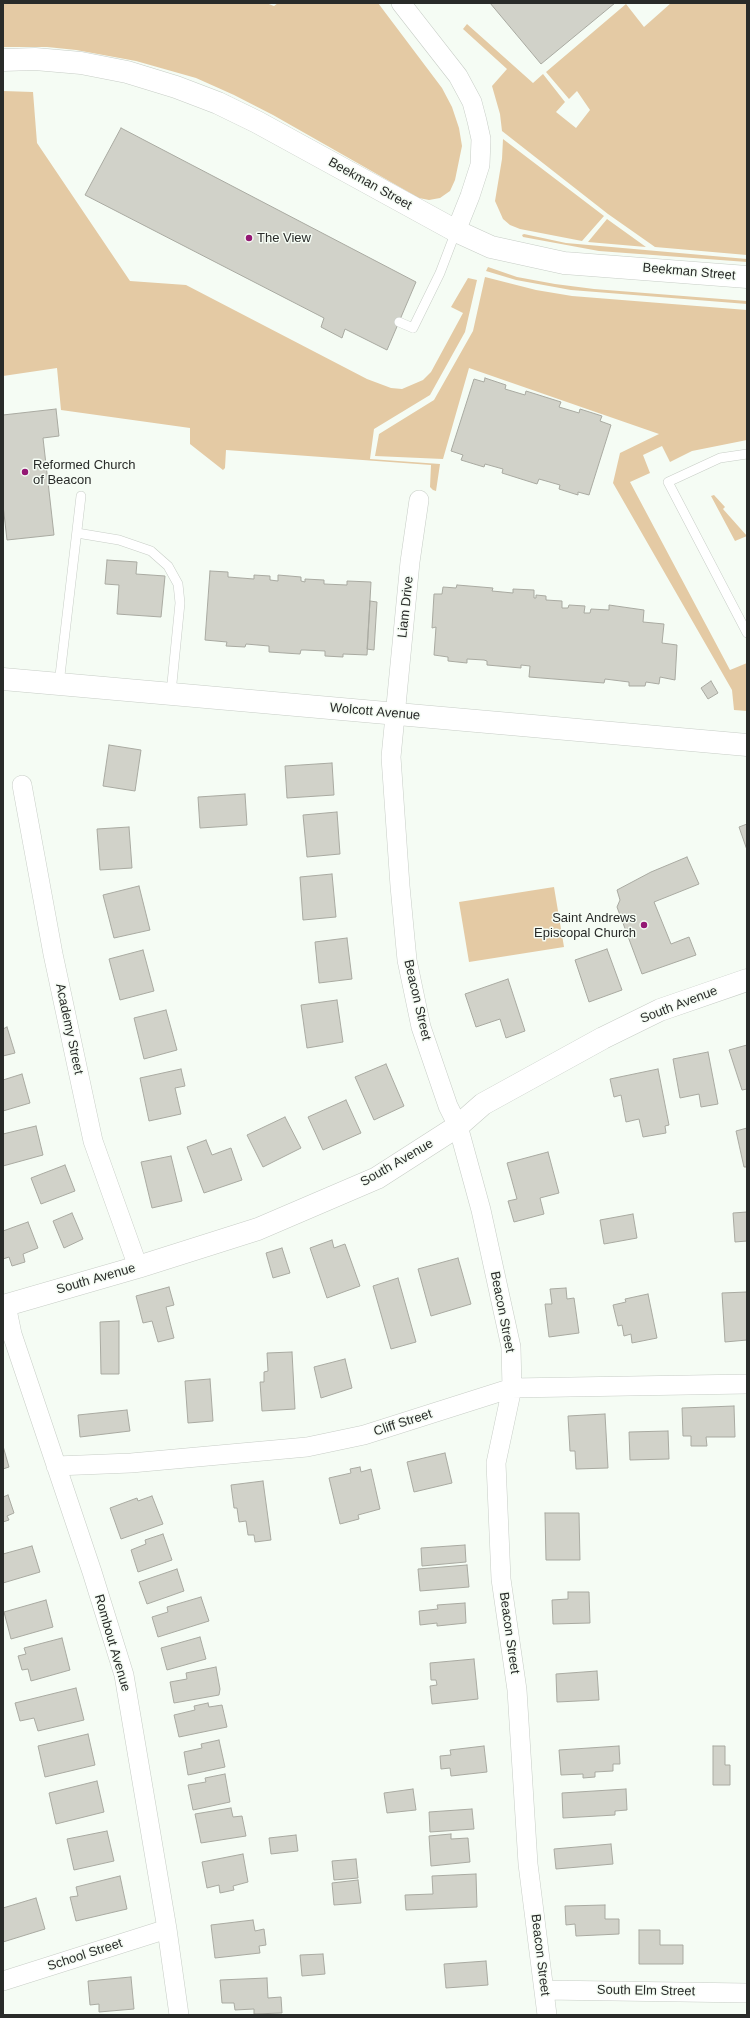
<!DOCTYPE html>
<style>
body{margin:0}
#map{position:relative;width:750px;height:2018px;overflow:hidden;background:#f5fcf4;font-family:Helvetica,sans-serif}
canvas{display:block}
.frame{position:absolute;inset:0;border:4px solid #292b29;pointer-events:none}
</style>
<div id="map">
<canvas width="750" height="2018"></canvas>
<div class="frame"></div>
</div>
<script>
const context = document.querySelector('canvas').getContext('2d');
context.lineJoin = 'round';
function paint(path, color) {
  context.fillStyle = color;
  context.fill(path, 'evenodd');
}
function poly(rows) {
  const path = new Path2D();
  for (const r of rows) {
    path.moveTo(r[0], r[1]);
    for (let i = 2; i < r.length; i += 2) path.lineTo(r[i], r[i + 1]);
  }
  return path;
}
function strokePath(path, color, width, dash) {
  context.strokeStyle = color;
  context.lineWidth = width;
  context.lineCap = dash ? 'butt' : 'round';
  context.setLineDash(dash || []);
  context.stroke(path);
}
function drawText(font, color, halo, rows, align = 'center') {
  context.font = font + ' Helvetica,sans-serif';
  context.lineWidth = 3;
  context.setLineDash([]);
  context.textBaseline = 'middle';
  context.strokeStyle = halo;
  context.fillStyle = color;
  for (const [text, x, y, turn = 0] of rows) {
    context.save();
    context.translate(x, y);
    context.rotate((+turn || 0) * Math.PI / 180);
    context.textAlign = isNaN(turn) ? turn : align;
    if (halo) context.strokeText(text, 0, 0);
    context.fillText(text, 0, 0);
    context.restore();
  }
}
paint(poly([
 [3,3,266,3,274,6,278,3,378,3,442,88,452,107,459,128,462,146,455,180,450,191,440,198,429,200,419,198,273,115,234,95,196,78,136,61,76,50,47,47,3,47],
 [671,3,747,3,747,255,655,247,608,214,502,131,500,114,492,86,507,69,463,29,467,24,533,83,543,74,565,102,556,112,576,128,590,110,577,91,569,99,546,72,626,4,644,27],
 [3,91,33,92,37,143,130,281,186,285,367,379,391,388,402,389,423,380,431,372,463,313,451,307,468,278,477,280,465,332,430,395,374,429,370,459,440,464,436,491,433,490,430,487,431,465,226,450,225,468,223,470,190,444,190,428,61,410,57,368,3,376],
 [503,139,604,216,582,241,520,229,510,225,503,219,495,201,502,159],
 [607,219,646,247,588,242],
 [524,234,566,243,747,259,747,262,599,251,523,237,522,235],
 [488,267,517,277,555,284,594,289,747,301,747,304,571,290,516,280,486,271],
 [485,277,536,290,572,296,747,310,747,440,692,451,670,462,662,446,643,455,650,473,630,482,730,670,747,663,747,711,734,710,732,690,613,483,620,453,659,434,469,368,443,459,375,456,379,434,434,400,473,331],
 [714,495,725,507,723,509,747,536,735,541,711,496],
 [554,887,564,947,469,962,459,902]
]), '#e4caa4');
const building = poly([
 [490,3,615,3,541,64,490,3],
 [121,128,416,282,387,350,345,329,342,338,321,327,324,318,85,195,121,128],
 [485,378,506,385,505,389,525,395,526,391,561,402,559,407,579,413,580,409,602,416,600,421,611,425,589,495,578,492,578,495,559,489,560,485,539,479,537,484,502,473,503,469,485,464,484,467,461,460,463,455,451,451,474,379,484,382,485,378],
 [56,409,59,436,43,438,54,535,7,540,3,505,3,415,56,409],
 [107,560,137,562,136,574,165,576,161,617,117,614,119,585,105,584,107,560],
 [210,571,228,572,228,577,254,579,254,575,270,576,270,580,278,581,278,575,301,577,301,581,305,582,305,579,324,580,324,584,347,585,347,581,371,582,367,655,343,654,343,657,325,656,325,651,305,650,301,650,300,654,269,652,269,646,246,644,245,647,226,646,227,642,205,640,210,571],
 [457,585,493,588,492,591,513,593,513,589,534,590,534,598,536,598,536,595,546,596,546,600,562,601,562,608,568,608,569,605,585,606,584,613,590,613,591,609,609,610,609,605,644,610,643,622,664,624,662,643,677,645,675,680,660,677,659,684,646,682,645,686,629,686,629,682,605,679,604,683,529,677,530,666,521,665,521,668,487,665,487,661,484,660,467,659,467,663,448,661,448,657,434,655,436,627,432,628,434,594,442,594,443,587,456,588,457,585],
 [370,601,377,602,374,650,367,649,370,601],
 [711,681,718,693,708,699,701,688,711,681],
 [109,745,141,750,135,791,103,786,109,745],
 [332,763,334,795,287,798,285,766,332,763],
 [245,794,247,825,200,828,198,797,245,794],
 [337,812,340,854,307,857,303,815,337,812],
 [747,824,747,850,739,827,747,824],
 [129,827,132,868,100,870,97,829,129,827],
 [687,857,699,884,654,902,671,944,689,937,696,955,642,974,617,907,620,900,617,890,651,872,687,857],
 [332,874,336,917,303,920,300,877,332,874],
 [139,886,150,930,114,938,103,895,139,886],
 [347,938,352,979,319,983,315,942,347,938],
 [607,949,622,990,589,1002,575,960,607,949],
 [143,950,154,991,120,1000,109,959,143,950],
 [508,979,525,1031,506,1038,500,1019,476,1027,465,994,508,979],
 [337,1000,343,1042,307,1048,301,1005,337,1000],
 [166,1010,177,1050,144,1059,134,1018,166,1010],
 [7,1027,15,1053,3,1056,3,1029,7,1027],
 [747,1045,747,1089,742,1090,729,1050,747,1045],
 [708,1052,718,1104,701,1107,699,1094,680,1098,673,1059,708,1052],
 [386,1064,404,1106,374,1120,355,1077,386,1064],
 [181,1069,185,1086,175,1088,181,1114,149,1121,140,1078,181,1069],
 [658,1069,669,1125,665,1126,666,1133,643,1137,639,1119,626,1122,621,1095,614,1097,610,1079,658,1069],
 [22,1074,30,1103,3,1111,3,1080,22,1074],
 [346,1100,361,1133,323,1150,308,1117,346,1100],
 [285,1117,301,1148,263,1167,247,1135,285,1117],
 [36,1126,43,1155,3,1166,3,1134,36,1126],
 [747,1128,747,1167,744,1167,736,1131,747,1128],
 [206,1140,212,1155,231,1148,242,1180,204,1193,187,1147,206,1140],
 [548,1152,559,1193,540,1198,544,1214,514,1222,508,1201,517,1199,507,1163,548,1152],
 [171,1156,182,1201,152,1208,141,1162,171,1156],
 [65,1165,75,1191,41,1204,31,1178,65,1165],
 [747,1212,747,1241,735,1242,733,1213,747,1212],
 [72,1213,83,1239,64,1248,53,1221,72,1213],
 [633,1214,637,1238,604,1244,600,1220,633,1214],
 [28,1222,38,1248,23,1254,25,1262,12,1266,9,1257,3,1259,3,1231,28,1222],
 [332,1240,334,1248,345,1244,360,1286,327,1298,310,1248,332,1240],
 [282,1248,290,1273,273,1278,266,1253,282,1248],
 [458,1258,471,1304,431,1316,418,1269,458,1258],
 [398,1278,416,1342,391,1349,373,1286,398,1278],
 [169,1287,174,1305,166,1307,174,1338,158,1342,152,1321,143,1323,136,1296,169,1287],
 [566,1288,567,1299,574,1298,579,1333,549,1337,545,1304,552,1304,550,1289,566,1288],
 [747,1292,747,1340,725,1342,722,1293,747,1292],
 [648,1294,657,1338,632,1343,631,1334,624,1336,622,1325,618,1326,613,1305,626,1302,625,1299,648,1294],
 [119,1321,119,1374,101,1374,100,1322,119,1321],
 [292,1352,295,1409,262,1411,260,1382,264,1382,264,1372,268,1371,267,1353,292,1352],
 [345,1359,352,1388,321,1398,314,1367,345,1359],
 [210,1379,213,1421,188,1423,185,1381,210,1379],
 [734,1406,735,1437,706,1437,707,1446,691,1446,691,1436,683,1436,682,1408,734,1406],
 [127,1410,130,1431,80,1437,78,1415,127,1410],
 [605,1414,608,1468,576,1469,575,1451,570,1451,568,1416,605,1414],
 [668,1431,669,1459,630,1460,629,1432,668,1431],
 [3,1446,9,1467,3,1469,3,1446],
 [445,1453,452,1483,414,1492,407,1462,445,1453],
 [360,1467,361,1472,371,1469,380,1509,358,1515,359,1519,340,1524,329,1478,351,1473,350,1469,360,1467],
 [263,1481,271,1540,255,1542,254,1535,248,1535,246,1521,239,1522,237,1508,234,1508,231,1485,263,1481],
 [8,1495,14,1513,7,1516,9,1520,3,1522,3,1497,8,1495],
 [152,1496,163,1524,121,1539,110,1508,137,1498,138,1501,152,1496],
 [545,1513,579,1513,580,1560,546,1560,545,1513],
 [163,1534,172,1560,138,1572,131,1550,146,1544,145,1540,163,1534],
 [465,1545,466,1562,422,1566,421,1548,465,1545],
 [32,1546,40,1572,3,1583,3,1554,32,1546],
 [467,1565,469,1587,420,1591,418,1569,467,1565],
 [177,1569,184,1591,147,1604,139,1582,177,1569],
 [568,1592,589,1592,590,1623,553,1624,552,1600,568,1599,568,1592],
 [201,1597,209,1621,158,1637,152,1617,168,1612,167,1607,201,1597],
 [46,1600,53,1627,11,1639,4,1612,46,1600],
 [465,1603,466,1623,437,1626,437,1623,420,1625,419,1611,438,1609,437,1605,465,1603],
 [200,1637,206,1659,167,1670,161,1648,200,1637],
 [62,1638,70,1670,31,1681,28,1669,22,1670,18,1656,26,1654,24,1648,62,1638],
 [474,1659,478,1699,432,1704,430,1686,437,1685,436,1680,431,1680,430,1663,474,1659],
 [216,1667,220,1689,219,1695,174,1703,170,1682,187,1679,186,1673,216,1667],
 [597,1671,599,1700,557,1702,556,1674,597,1671],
 [76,1688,84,1720,38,1731,34,1718,20,1721,15,1703,76,1688],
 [208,1703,209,1707,222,1705,227,1727,179,1737,174,1715,195,1710,194,1706,208,1703],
 [88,1734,95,1765,45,1777,38,1746,88,1734],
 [219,1740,225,1767,188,1775,184,1752,202,1748,201,1744,219,1740],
 [484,1746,487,1772,451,1776,450,1768,441,1769,440,1756,451,1755,450,1750,484,1746],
 [619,1746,620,1764,613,1764,613,1771,595,1772,595,1777,583,1778,583,1774,561,1775,559,1750,619,1746],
 [713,1746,725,1746,725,1765,730,1765,730,1785,713,1785,713,1746],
 [225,1774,230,1802,193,1810,188,1785,206,1782,205,1778,225,1774],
 [97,1781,104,1812,56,1824,49,1793,97,1781],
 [413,1789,416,1810,387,1813,384,1793,413,1789],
 [626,1789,627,1810,615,1811,615,1815,563,1818,562,1793,626,1789],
 [231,1808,233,1817,242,1816,246,1836,201,1843,195,1814,231,1808],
 [472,1809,474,1829,430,1832,429,1812,472,1809],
 [107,1831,114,1861,74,1870,67,1839,107,1831],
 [451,1834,451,1839,468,1838,470,1862,431,1866,429,1836,451,1834],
 [296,1835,298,1851,271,1854,269,1838,296,1835],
 [611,1844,613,1864,556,1869,554,1849,611,1844],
 [243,1854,248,1882,233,1886,234,1890,220,1893,219,1885,207,1888,202,1862,243,1854],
 [356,1859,358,1878,334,1880,332,1861,356,1859],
 [476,1874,477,1907,406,1910,405,1895,433,1894,432,1876,476,1874],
 [120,1876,127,1909,76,1921,70,1897,78,1896,76,1887,120,1876],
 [358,1880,361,1903,334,1905,332,1883,358,1880],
 [36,1898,45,1929,3,1942,3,1908,36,1898],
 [605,1905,605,1919,619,1919,619,1934,576,1936,575,1924,566,1925,565,1906,605,1905],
 [253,1920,255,1931,264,1929,266,1945,259,1946,260,1953,215,1958,211,1925,253,1920],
 [639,1930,660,1930,660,1945,683,1945,683,1964,639,1964,639,1930],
 [323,1954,325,1974,302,1976,300,1955,323,1954],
 [486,1961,488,1985,446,1988,444,1964,486,1961],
 [131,1977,134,2009,99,2012,99,2004,90,2005,88,1981,131,1977],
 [267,1978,268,1998,281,1997,282,2013,254,2014,254,2009,235,2010,234,2003,222,2003,220,1980,267,1978]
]);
paint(building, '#d1d2c9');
strokePath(building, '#a9aaa1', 1);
const lane = poly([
 [399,322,413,328,440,273,456,231],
 [747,454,720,458,668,482,747,633],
 [77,533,119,540,151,551,168,566,178,584,180,603,171,693],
 [59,684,81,496]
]);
const street = poly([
 [401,3,458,76,472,102,477,121,481,139,480,165,470,196,456,231],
 [419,500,410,562,391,757,400,886,407,960,421,1027,448,1106,458,1126,481,1210,511,1347,512,1388,496,1463,501,1579,517,1690,528,1864,547,2015],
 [22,785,53,954,93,1141,138,1267],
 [6,1305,12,1334,92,1572,124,1675,167,1929,179,2015],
 [56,1466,131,1463,307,1447,364,1435,512,1388,747,1384],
 [3,1981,167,1929],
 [545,1990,747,1993]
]);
const secondary = poly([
 [3,60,35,59,81,63,127,72,176,87,218,103,257,122,456,231,491,247,564,263,747,277],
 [3,679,747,745],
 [3,1306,138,1267,258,1229,377,1178,458,1126,483,1104,603,1038,660,1010,747,980]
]);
strokePath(lane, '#c7cdc6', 10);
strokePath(street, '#c7cdc6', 20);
strokePath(secondary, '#c7cdc6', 23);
strokePath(lane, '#fff', 9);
strokePath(street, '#fff', 19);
strokePath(secondary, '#fff', 22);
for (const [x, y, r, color] of [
 [249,238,4,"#941874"],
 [25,472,4,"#941874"],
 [644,925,4,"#941874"]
]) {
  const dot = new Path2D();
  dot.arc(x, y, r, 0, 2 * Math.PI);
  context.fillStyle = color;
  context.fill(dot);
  strokePath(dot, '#f5fcf4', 1.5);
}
drawText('13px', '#292b29', '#f5fcf4', [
 ["Beekman Street",370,184,29],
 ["Beekman Street",689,272,5],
 ["Liam Drive",406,607,-84],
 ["Wolcott Avenue",375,712,5],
 ["Beacon Street",417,1000,77],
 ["South Avenue",679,1005,-21],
 ["Academy Street",69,1029,78],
 ["South Avenue",397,1163,-30],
 ["South Avenue",96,1279,-16],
 ["Beacon Street",502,1312,79],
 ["Cliff Street",403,1423,-18],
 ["Beacon Street",509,1633,82],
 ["Rombout Avenue",112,1643,74],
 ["School Street",85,1955,-18],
 ["Beacon Street",540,1955,83],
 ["South Elm Street",646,1991,1]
]);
drawText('13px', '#292b29', '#f5fcf4', [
 ["The View",257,238],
 ["Reformed Church",33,465],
 ["of Beacon",33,480],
 ["Saint Andrews",636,918,"right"],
 ["Episcopal Church",636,933,"right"]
], 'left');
</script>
